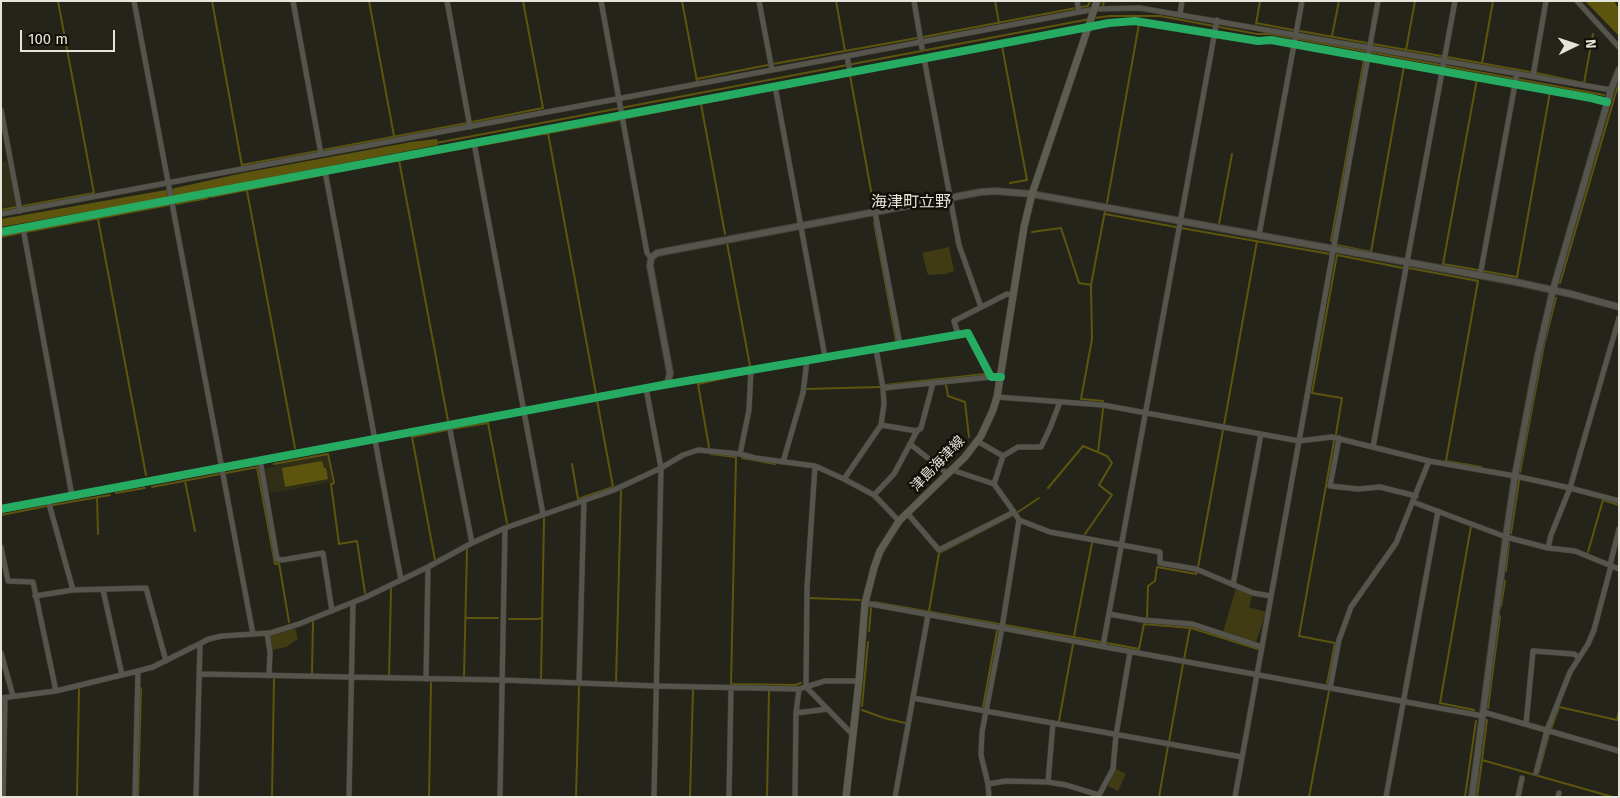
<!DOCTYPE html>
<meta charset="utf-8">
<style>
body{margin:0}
#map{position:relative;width:1620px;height:798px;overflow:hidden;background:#24241a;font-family:"Fira Sans",sans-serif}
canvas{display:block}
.frame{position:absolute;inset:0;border:2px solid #e5e4d9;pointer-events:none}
.north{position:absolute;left:1550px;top:20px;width:50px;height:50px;-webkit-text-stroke:4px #100f08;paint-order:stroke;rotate:86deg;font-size:14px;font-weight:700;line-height:20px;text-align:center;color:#e5e4d9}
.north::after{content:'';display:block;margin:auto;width:18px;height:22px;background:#e5e4d9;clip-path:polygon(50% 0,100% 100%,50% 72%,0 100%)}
.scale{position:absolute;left:20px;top:30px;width:95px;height:22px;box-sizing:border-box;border:2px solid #e5e4d9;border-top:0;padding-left:6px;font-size:15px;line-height:18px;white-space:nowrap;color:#e5e4d9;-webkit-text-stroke:4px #100f08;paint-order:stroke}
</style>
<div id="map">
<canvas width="1620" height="798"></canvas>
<div class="frame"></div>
<div class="north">N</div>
<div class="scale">100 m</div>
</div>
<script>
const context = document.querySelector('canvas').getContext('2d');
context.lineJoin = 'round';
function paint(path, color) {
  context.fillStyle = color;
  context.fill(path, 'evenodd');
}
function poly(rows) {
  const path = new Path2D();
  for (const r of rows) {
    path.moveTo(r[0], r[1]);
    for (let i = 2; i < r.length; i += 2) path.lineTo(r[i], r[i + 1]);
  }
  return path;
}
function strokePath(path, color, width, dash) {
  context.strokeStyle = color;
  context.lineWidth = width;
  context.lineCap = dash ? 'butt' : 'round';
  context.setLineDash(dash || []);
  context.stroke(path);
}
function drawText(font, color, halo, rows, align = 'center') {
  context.font = font + ' "Fira Sans","Noto Sans JP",sans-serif';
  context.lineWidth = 5;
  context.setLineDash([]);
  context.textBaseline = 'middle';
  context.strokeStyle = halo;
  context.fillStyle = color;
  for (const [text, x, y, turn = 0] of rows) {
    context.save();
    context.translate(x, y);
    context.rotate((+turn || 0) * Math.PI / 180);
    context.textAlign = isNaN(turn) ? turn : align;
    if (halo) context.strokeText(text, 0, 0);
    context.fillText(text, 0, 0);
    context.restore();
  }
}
paint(poly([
 [8,161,16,205,1,208,1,162],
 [327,455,332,482,267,494,263,469,275,467,275,465]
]), '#302e17');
paint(poly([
 [949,247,954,271,946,274,928,275,922,253],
 [1236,588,1252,595,1249,607,1266,612,1256,642,1223,632],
 [295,628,298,639,286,647,273,650,269,636],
 [1116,769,1126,774,1118,791,1108,786]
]), '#413b13');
paint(poly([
 [1585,1,1614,1,1619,9,1619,36],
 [437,139,438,145,176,196,1,227,1,219,166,190,243,173,411,142],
 [322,461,324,468,326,468,328,479,285,487,282,468]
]), '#5d550e');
strokePath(poly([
 [212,1,242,166],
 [369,1,394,136],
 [682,1,697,81],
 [836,1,845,51],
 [995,1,999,23],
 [1103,5,1104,1],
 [1081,7,1088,6,1090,1],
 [1094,18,1110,16,1160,16,1257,34,1271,34,1604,95],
 [1256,23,1293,30],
 [1256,24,1260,1],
 [1300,31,1367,43],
 [1332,36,1339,1],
 [923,37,1076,8],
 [1373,44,1441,56],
 [1406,50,1415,1],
 [972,52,1002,46,1027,180,1010,183],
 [1447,57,1530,72],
 [1482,63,1493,1],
 [773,64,917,38],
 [1536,73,1584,83,1593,34],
 [850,75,874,207],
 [697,79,768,65],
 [1477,79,1443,264,1478,270],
 [778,89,884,68],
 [1614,98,1619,84],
 [701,104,725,234],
 [626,118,772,90],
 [472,122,543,108,523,1],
 [548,133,596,394],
 [436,143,1090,19],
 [477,146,619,120],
 [323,150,467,123],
 [399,160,448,421],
 [242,165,318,151],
 [328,173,470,147],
 [247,191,295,448],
 [211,197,322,175],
 [1107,203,1139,24],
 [176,204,208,198],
 [23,206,94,193,58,1],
 [1,210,16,207],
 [1105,214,1176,227],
 [98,219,146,475],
 [874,222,896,340],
 [1219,224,1232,154],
 [1181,228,1330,254],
 [26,232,169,205],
 [1032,232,1061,228,1079,283,1091,285],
 [1,237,20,233],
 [1331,241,1364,60],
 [727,243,750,366],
 [1337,245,1371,252,1404,66],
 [1409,268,1478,281,1446,461,1481,467],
 [1483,271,1517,277,1550,92],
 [1560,283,1614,99,1612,98],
 [754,372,802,364],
 [885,385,985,374],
 [946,385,948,396,965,402,969,437],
 [805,389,880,387],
 [1103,403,1103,401,1081,399,1092,339,1091,285,1105,211],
 [1224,425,1257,241],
 [452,429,488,423,507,523],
 [1336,434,1342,398,1312,393,1337,255,1403,268],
 [709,447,698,384,748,373],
 [1098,452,1103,409],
 [710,453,711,454,736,457,731,684,795,685,801,683],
 [742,458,775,464],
 [274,464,328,454,334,483,331,484,339,544,357,541,365,593],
 [572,464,578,499,613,487,597,400],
 [257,467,275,564,279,563,289,622],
 [1520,472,1544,345,1556,298],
 [226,473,258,467],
 [185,481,195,531],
 [152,487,220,474],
 [1048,488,1083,446,1107,456,1112,463,1099,485,1112,495,1085,534],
 [116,493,145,488],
 [97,497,98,534],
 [53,505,110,495],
 [1018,512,1039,498],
 [1,515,47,506],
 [1471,526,1440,703,1474,710],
 [1511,533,1519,481],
 [1588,552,1603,500,1619,505],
 [435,560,412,437,447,430],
 [1198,567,1223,430],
 [1506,571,1509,543],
 [809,600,809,598,860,600],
 [874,602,999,624],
 [1501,606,1505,581],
 [929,611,939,553,1011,516],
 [465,618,498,618],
 [1147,618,1148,586,1155,581,1157,567,1196,574,1197,572],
 [509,619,537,619,542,618],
 [1005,625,1101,642],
 [869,631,871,608],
 [1074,636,1092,543],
 [1107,643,1139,649,1144,624,1191,628,1258,649],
 [1184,659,1190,628],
 [312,674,313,622],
 [389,677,391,589],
 [464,677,467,549],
 [541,679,544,518],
 [616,682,621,491],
 [1327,684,1335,643,1299,636,1334,441],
 [862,706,868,642],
 [983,707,997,631],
 [1488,708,1500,616],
 [862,710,884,718,905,723],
 [1487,720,1482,760,1613,797],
 [1059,721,1073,644],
 [1551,729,1559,707,1617,720,1619,711],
 [1169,742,1183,664],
 [1539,771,1549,734],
 [77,797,79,689],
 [138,797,141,688],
 [272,797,274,679],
 [429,797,431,683],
 [576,797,579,687],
 [690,797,693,690],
 [767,797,769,691],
 [1159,797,1168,746],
 [1309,797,1329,691],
 [1465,797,1476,721],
 [1477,797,1482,760]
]), '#5d550e', 2);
const minor = poly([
 [134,1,253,634],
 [293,1,321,154],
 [447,1,470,127],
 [601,1,647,253,651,258],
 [759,1,772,70],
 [914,1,922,48],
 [1077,1,1079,12],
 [1577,1,1619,47],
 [1180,14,1182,1],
 [924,58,959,245,981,307],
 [850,72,847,56,1095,9,1140,8,1611,90],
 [1533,76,1546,1],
 [775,86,825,357],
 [1,110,20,211],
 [474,143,543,514],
 [325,171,401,580],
 [875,212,900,345],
 [1,214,847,56],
 [23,228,72,496],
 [1,232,953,53,1109,23,1135,21,1258,41,1271,40,1591,98,1607,102],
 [1259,235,1302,1],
 [1480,276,1517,73],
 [958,334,954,321,1007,294,1012,295],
 [876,349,883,388,991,377],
 [665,384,968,333,991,377,1001,377],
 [646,388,661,468,654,797],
 [997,397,1103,405,1299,441,1332,437,1429,461,1515,476,1570,488,1619,501],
 [449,425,472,543],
 [881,425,917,431],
 [1339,438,1330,486,1358,489,1380,487,1416,496],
 [977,441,1003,456,994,484],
 [910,444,948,474],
 [1373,447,1455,1],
 [740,454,749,410,751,369],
 [1003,456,1018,447,1041,447,1050,428,1060,402],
 [260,460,277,559,282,560,323,553,332,611],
 [783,462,803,393,807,360],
 [815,466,807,588,806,687,853,735],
 [952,470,994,484,1014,512],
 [844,479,881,425,884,404,883,388],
 [874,495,894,474,917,431,921,428,933,383],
 [48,500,73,590],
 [1413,502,1506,537,1548,548,1575,551,1619,569],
 [907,513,939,550,1014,512,1019,520,1050,532,1160,552,1160,563,1196,569,1253,593,1271,596],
 [1,547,8,581,33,582,56,691],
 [1548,548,1551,535,1570,488,1619,318],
 [1610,565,1619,529],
 [1233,585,1261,434],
 [103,590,122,675],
 [35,596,73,590,146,588,166,661],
 [865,603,1483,716],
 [1109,614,1142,620,1192,624,1262,647],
 [267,633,270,652,269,676],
 [1103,646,1217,20],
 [1,653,13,696],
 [199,674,502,680,656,686,799,689,825,681,859,681],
 [426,679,428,567],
 [579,683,584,500],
 [1330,688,1339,640,1351,607,1396,543,1429,461],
 [1,698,56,691,138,671,153,667,209,639,222,636,270,633,299,624,366,597,428,567,472,543,505,528,614,490,661,468,683,455,698,450,740,454,755,458,815,466,844,479,874,495,899,521],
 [913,698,1242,757],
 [1483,712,1619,751],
 [796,713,828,709],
 [1526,724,1533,651,1574,654,1578,657],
 [1536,773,1547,730,1570,672,1588,644,1594,630,1611,566],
 [1048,782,1053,723],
 [988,784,1006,781,1048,782,1066,785,1099,795],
 [3,797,5,698],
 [135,797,138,671],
 [196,797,200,644],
 [349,797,353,603],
 [500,797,505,528],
 [729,797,731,688],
 [795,797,796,713,799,689],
 [895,797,928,615],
 [989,797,988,784,981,755,982,732,1002,628,1019,520],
 [1098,797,1113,769,1116,735,1130,652],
 [1235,797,1378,1],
 [1386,797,1438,511],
 [1518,797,1522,778],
 [1558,797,1559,793]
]);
const tertiary = poly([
 [1,509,663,385,668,382,670,373,650,266,651,258,657,253,981,192,995,191,1032,194,1516,282,1571,294,1619,307],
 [1472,797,1506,537,1515,476,1538,355,1553,290,1611,90,1619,70]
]);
const secondary = poly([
 [846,797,859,681,865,603,874,568,880,551,899,521,965,457,981,436,993,410,997,397,1024,227,1032,194,1097,1]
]);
strokePath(minor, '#404038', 6);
strokePath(tertiary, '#404038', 8);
strokePath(secondary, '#404038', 8);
strokePath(minor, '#55544d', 5);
strokePath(tertiary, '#55544d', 6);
strokePath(secondary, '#5d5c51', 7);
strokePath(poly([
 [1,232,953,53,1109,23,1135,21,1258,41,1271,40,1591,98,1607,102],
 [1,509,663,385,968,333,991,377,1001,377]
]), '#26ab63', 8);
drawText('14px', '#e5e4d9', '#100f08', [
 ["津島海津線",938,464,-46]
]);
drawText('16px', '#e5e4d9', '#100f08', [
 ["海津町立野",911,203]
]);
</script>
